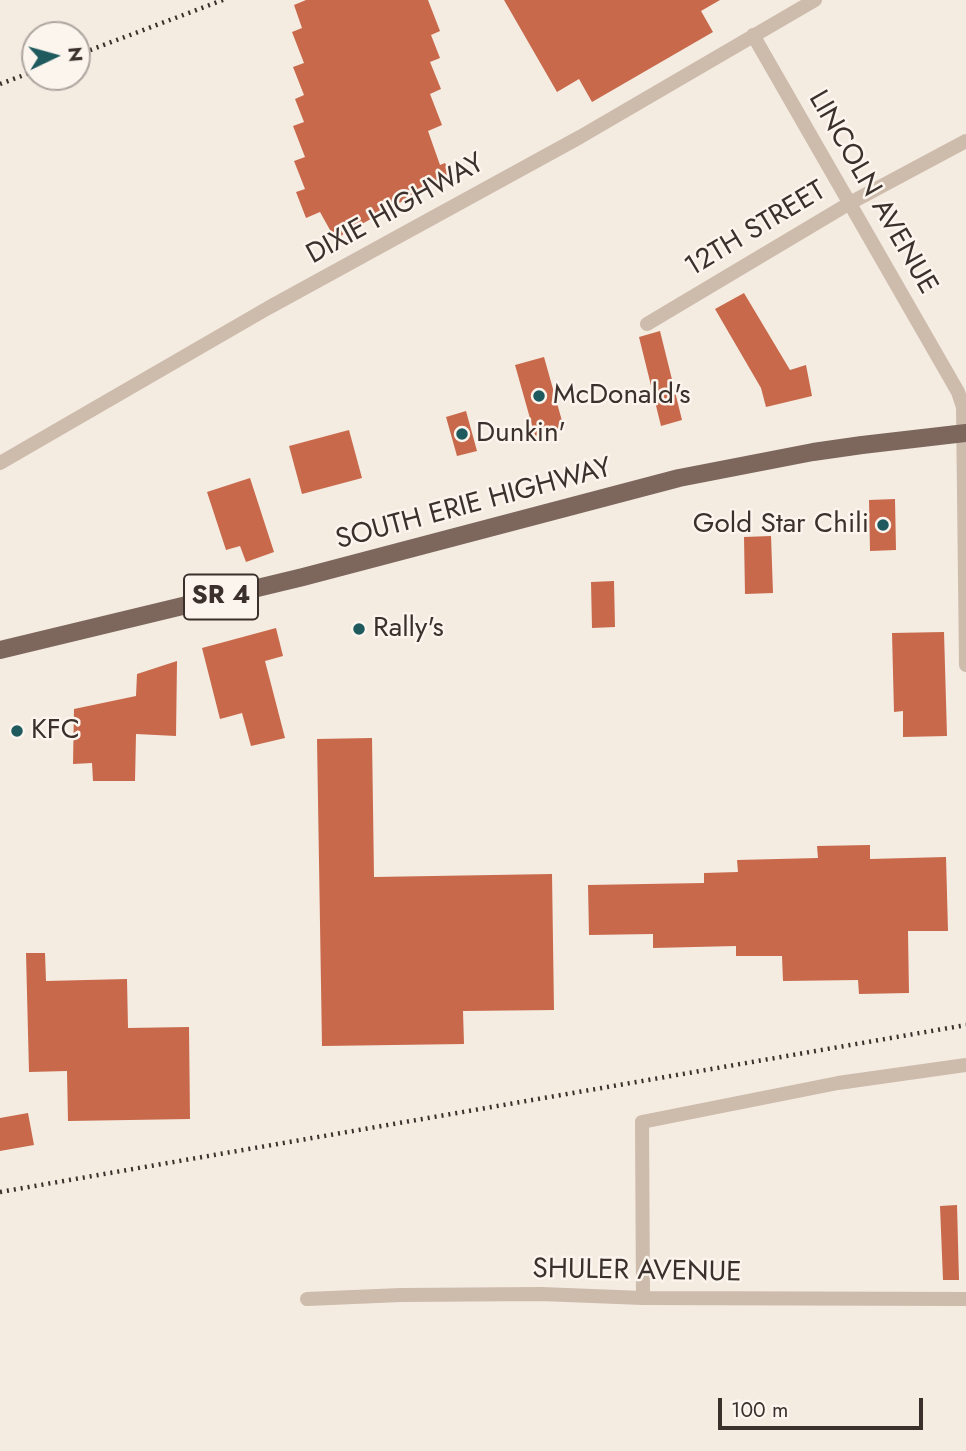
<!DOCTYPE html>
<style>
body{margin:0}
#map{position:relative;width:966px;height:1451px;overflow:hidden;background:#f4ebe1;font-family:Jost,sans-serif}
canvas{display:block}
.north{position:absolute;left:21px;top:21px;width:70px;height:70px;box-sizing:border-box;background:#fbf5ee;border:2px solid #aea6a0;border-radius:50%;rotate:85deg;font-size:19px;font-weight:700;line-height:28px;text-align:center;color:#3b302b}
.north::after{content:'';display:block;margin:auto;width:24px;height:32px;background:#1f5a5e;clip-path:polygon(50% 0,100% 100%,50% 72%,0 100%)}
.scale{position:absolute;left:718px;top:1398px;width:205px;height:32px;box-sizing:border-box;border:4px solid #3b302b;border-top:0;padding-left:9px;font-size:21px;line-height:24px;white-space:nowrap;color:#3b302b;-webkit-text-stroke:5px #fbf5ee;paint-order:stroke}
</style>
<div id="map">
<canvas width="966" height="1451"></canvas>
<div class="north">N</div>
<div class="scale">100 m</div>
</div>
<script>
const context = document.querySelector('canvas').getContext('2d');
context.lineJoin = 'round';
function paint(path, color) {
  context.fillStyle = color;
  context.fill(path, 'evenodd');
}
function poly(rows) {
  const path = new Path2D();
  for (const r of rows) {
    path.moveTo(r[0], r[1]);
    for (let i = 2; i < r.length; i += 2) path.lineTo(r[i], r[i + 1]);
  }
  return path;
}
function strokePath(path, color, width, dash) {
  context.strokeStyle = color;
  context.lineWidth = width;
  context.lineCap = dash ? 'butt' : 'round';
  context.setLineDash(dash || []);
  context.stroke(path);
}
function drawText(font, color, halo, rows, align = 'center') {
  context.font = font + ' Jost,sans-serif';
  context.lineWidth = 5;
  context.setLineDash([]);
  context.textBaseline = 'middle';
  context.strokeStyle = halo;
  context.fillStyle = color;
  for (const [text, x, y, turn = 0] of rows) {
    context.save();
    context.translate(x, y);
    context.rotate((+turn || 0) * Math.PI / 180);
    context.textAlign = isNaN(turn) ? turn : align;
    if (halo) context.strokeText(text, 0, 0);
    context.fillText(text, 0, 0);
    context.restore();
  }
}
paint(poly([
 [306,0,428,0,440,31,431,35,440,58,430,62,441,89,430,94,442,125,428,131,440,165,445,163,451,174,335,239,320,212,306,218,296,192,305,189,294,161,305,157,293,126,304,122,295,99,304,95,293,67,304,63,292,32,302,28,294,5],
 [504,0,720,0,701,11,713,32,592,102,579,79,557,92],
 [744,293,790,370,806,365,812,396,766,407,761,388,715,309],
 [660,331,682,420,661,426,639,337],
 [544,357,564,428,535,436,515,365],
 [466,411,477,451,457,456,446,417],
 [349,430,362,478,302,494,289,446],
 [250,478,274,552,246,562,240,546,226,550,207,492],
 [895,499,896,550,870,551,869,500],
 [771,536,773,593,745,594,744,537],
 [614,581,615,627,592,628,591,582],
 [276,628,283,656,265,661,285,738,251,746,242,713,220,719,202,648],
 [944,632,947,736,903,737,903,711,894,712,892,633],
 [177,661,176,736,136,734,135,781,93,781,92,763,73,764,74,709,136,696,137,674],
 [372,738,374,877,552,874,554,1010,463,1011,464,1044,322,1046,317,739],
 [870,845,870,859,946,857,948,931,908,931,909,993,859,994,858,980,783,981,782,956,736,956,736,946,653,948,653,934,589,935,588,885,704,883,704,873,738,872,737,860,818,858,817,846],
 [26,953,45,953,46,981,127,979,128,1028,189,1027,190,1119,68,1121,67,1071,29,1072],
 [28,1113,34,1145,0,1151,0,1118],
 [957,1205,959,1280,943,1280,940,1206]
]), '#c8694b');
strokePath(poly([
 [753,35,958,392,963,407,966,665],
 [647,324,850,203,966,141],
 [0,463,268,308,580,137,815,0],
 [643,1298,642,1122,838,1083,966,1065],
 [307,1299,401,1295,541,1294,643,1298,966,1299]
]), '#cdbbac', 14);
strokePath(poly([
 [0,650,303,577,679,478,813,452,862,445,966,433]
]), '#7d675c', 18);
strokePath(poly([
 [77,55,223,0],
 [0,84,35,71],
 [0,1192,966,1025]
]), '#3b302b', 4.5, [2, 5]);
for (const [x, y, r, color] of [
 [539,396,7,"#1f5a5e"],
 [462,434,7,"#1f5a5e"],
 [883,525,7,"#1f5a5e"],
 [359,629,7,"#1f5a5e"],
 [17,731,7,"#1f5a5e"]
]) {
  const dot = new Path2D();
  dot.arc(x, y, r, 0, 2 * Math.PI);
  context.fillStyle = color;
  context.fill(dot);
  strokePath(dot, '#fbf5ee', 2.5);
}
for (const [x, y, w] of [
 [221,597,74]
]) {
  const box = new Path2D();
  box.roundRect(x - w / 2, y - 22.5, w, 45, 5);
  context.fillStyle = '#fbf5ee';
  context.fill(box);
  strokePath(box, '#3b302b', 2);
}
drawText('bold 26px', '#3b302b', null, [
 ["SR 4",221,597]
]);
drawText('28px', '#3b302b', '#fbf5ee', [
 ["LINCOLN AVENUE",872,193,60],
 ["DIXIE HIGHWAY",396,210,-29],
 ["12TH STREET",756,230,-31],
 ["SOUTH ERIE HIGHWAY",474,505,-15],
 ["SHULER AVENUE",637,1272,1]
]);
drawText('28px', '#3b302b', '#fbf5ee', [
 ["McDonald's",553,396],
 ["Dunkin'",476,434],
 ["Gold Star Chili",869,525,"right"],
 ["Rally's",373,629],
 ["KFC",31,731]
], 'left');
</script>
